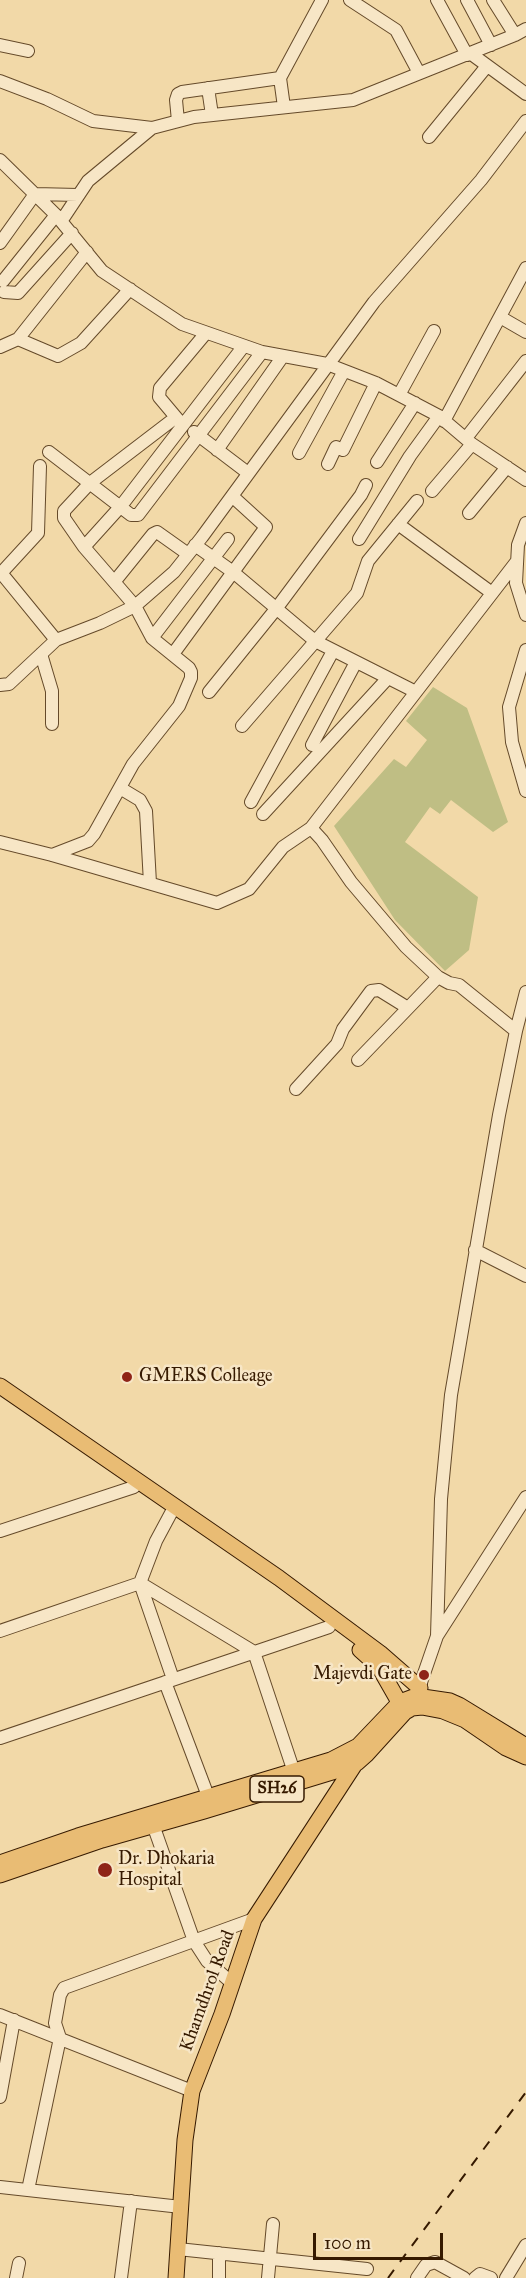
<!DOCTYPE html>
<style>
body{margin:0}
#map{position:relative;width:526px;height:2278px;overflow:hidden;background:#f2d9a8;font-family:"IM FELL Great Primer",serif}
canvas{display:block}
.scale{position:absolute;left:313px;top:2233px;width:130px;height:27px;box-sizing:border-box;border:3px solid #361a00;border-top:0;padding-left:8px;font-size:18px;line-height:21px;white-space:nowrap;color:#361a00;-webkit-text-stroke:4px #f7e6c6;paint-order:stroke}
</style>
<div id="map">
<canvas width="526" height="2278"></canvas>
<div class="scale">100 m</div>
</div>
<script>
const context = document.querySelector('canvas').getContext('2d');
context.lineJoin = 'round';
function paint(path, color) {
  context.fillStyle = color;
  context.fill(path, 'evenodd');
}
function poly(rows) {
  const path = new Path2D();
  for (const r of rows) {
    path.moveTo(r[0], r[1]);
    for (let i = 2; i < r.length; i += 2) path.lineTo(r[i], r[i + 1]);
  }
  return path;
}
function strokePath(path, color, width, dash) {
  context.strokeStyle = color;
  context.lineWidth = width;
  context.lineCap = dash ? 'butt' : 'round';
  context.setLineDash(dash || []);
  context.stroke(path);
}
function drawText(font, color, halo, rows, align = 'center') {
  context.font = font + ' "IM FELL Great Primer",serif';
  context.lineWidth = 5;
  context.setLineDash([]);
  context.textBaseline = 'middle';
  context.strokeStyle = halo;
  context.fillStyle = color;
  for (const [text, x, y, turn = 0] of rows) {
    context.save();
    context.translate(x, y);
    context.rotate((+turn || 0) * Math.PI / 180);
    context.textAlign = isNaN(turn) ? turn : align;
    if (halo) context.strokeText(text, 0, 0);
    context.fillText(text, 0, 0);
    context.restore();
  }
}
paint(poly([
 [433,687,467,708,508,822,493,832,451,800,440,814,430,807,405,842,478,897,469,950,445,971,395,920,334,826,394,759,406,767,427,740,406,721]
]), '#bfbe84');
const minor = poly([
 [350,0,396,30,419,73],
 [437,0,467,55],
 [467,0,491,45],
 [493,0,515,35],
 [0,45,28,51],
 [470,53,526,94],
 [0,81,47,99,93,121,152,128],
 [208,88,212,115],
 [284,107,280,78,322,0],
 [178,121,176,100,178,94,182,92,280,78],
 [429,137,487,66],
 [0,160,56,215,102,271,182,324,262,352,327,364,376,383,439,416,472,444,526,480],
 [62,220,88,181,152,128,194,117,353,100,515,35,526,29],
 [0,243,35,194,78,195],
 [3,281,56,215],
 [4,292,18,293,72,233],
 [500,317,526,332],
 [18,339,87,252],
 [0,347,18,339,58,356,81,343,130,289],
 [399,395,434,331],
 [444,421,526,268],
 [180,422,159,397,160,388,206,333],
 [194,432,248,473],
 [466,438,526,361],
 [217,450,283,356],
 [49,452,131,515,138,515,262,352],
 [299,453,344,371],
 [377,462,415,403],
 [328,464,336,447,343,450,376,383],
 [40,466,38,533,4,570,2,574,56,640],
 [432,491,472,444],
 [469,513,507,467],
 [526,523,518,545,516,583,526,615],
 [398,524,492,593],
 [359,539,410,456,439,416],
 [195,545,233,572,315,641,416,692],
 [84,547,121,506,243,347],
 [115,581,153,534,157,532,188,554],
 [152,638,228,539],
 [526,650,509,707,512,742,526,791],
 [41,654,52,691,52,724],
 [173,654,266,527,232,496],
 [0,685,9,684,56,640,100,623,135,606,174,572,202,537,374,302,481,180,526,121],
 [209,692,276,609,361,495,366,485],
 [242,726,357,593,368,561,417,501],
 [312,745,356,662],
 [120,788,140,800,146,811,150,883],
 [251,802,333,651],
 [263,814,388,678],
 [311,828,322,840,351,882,406,947,438,977,449,983,459,985,516,1031],
 [0,842,52,855,217,903,249,889,283,847,311,828,517,561],
 [52,855,88,841,94,834,133,764,179,706,191,678,191,672,189,668,152,638,135,606,84,547,64,518,64,511,90,483,175,418],
 [358,1060,438,977],
 [296,1089,337,1044,343,1029,371,991,379,990,408,1008],
 [475,1250,526,1276],
 [171,1513,156,1541,140,1583,254,1652,294,1772],
 [0,1531,134,1487],
 [0,1631,140,1583,173,1679],
 [437,1636,441,1499,451,1395,499,1115,516,1031,526,992],
 [165,1682,208,1796],
 [417,1694,437,1636,526,1497],
 [0,1738,329,1627],
 [151,1819,194,1941,207,1961,233,1984],
 [0,2015,192,2091],
 [0,2097,14,2020],
 [0,2187,181,2207],
 [28,2190,60,2038,55,2023,60,1995,64,1988,254,1919],
 [178,2249,367,2269],
 [219,2253,219,2278],
 [16,2278,19,2263],
 [121,2278,131,2201],
 [268,2278,273,2224],
 [417,2278,426,2265,435,2262,464,2278],
 [475,2278,480,2274,491,2278],
 [506,2278,526,2245]
]);
const major = poly([
 [0,1386,279,1578,380,1653,420,1688],
 [360,1650,379,1667,403,1709],
 [0,1863,78,1836,331,1760,358,1746,400,1702,416,1696,450,1701,459,1705,526,1746],
 [0,1875,102,1840,204,1811,345,1768,357,1763,366,1755,405,1712,412,1708,422,1707,443,1711,465,1720,506,1748,526,1757],
 [176,2278,185,2140,192,2091,222,2014,254,1919,357,1761]
]);
strokePath(minor, '#654a2a', 14);
strokePath(major, '#361a00', 17);
strokePath(minor, '#f7e6c6', 12);
strokePath(major, '#e9bc74', 15);
strokePath(poly([
 [388,2278,526,2092]
]), '#361a00', 2, [10, 10]);
for (const [x, y, r, color] of [
 [127,1377,6,"#8f2418"],
 [424,1675,6,"#8f2418"],
 [105,1870,8,"#8f2418"]
]) {
  const dot = new Path2D();
  dot.arc(x, y, r, 0, 2 * Math.PI);
  context.fillStyle = color;
  context.fill(dot);
  strokePath(dot, '#f7e6c6', 2);
}
for (const [x, y, w] of [
 [277,1789,54]
]) {
  const box = new Path2D();
  box.roundRect(x - w / 2, y - 13, w, 26, 4.5);
  context.fillStyle = '#f7e6c6';
  context.fill(box);
  strokePath(box, '#361a00', 1.5);
}
drawText('bold 16px', '#361a00', null, [
 ["SH26",277,1789]
]);
drawText('18px', '#361a00', '#f7e6c6', [
 ["GMERS Colleage",139,1377],
 ["Majevdi Gate",412,1675,"right"],
 ["Dr. Dhokaria",118,1860],
 ["Hospital",118,1881]
], 'left');
drawText('18px', '#361a00', '#f7e6c6', [
 ["Khamdhrol Road",208,1991,-70]
]);
</script>
